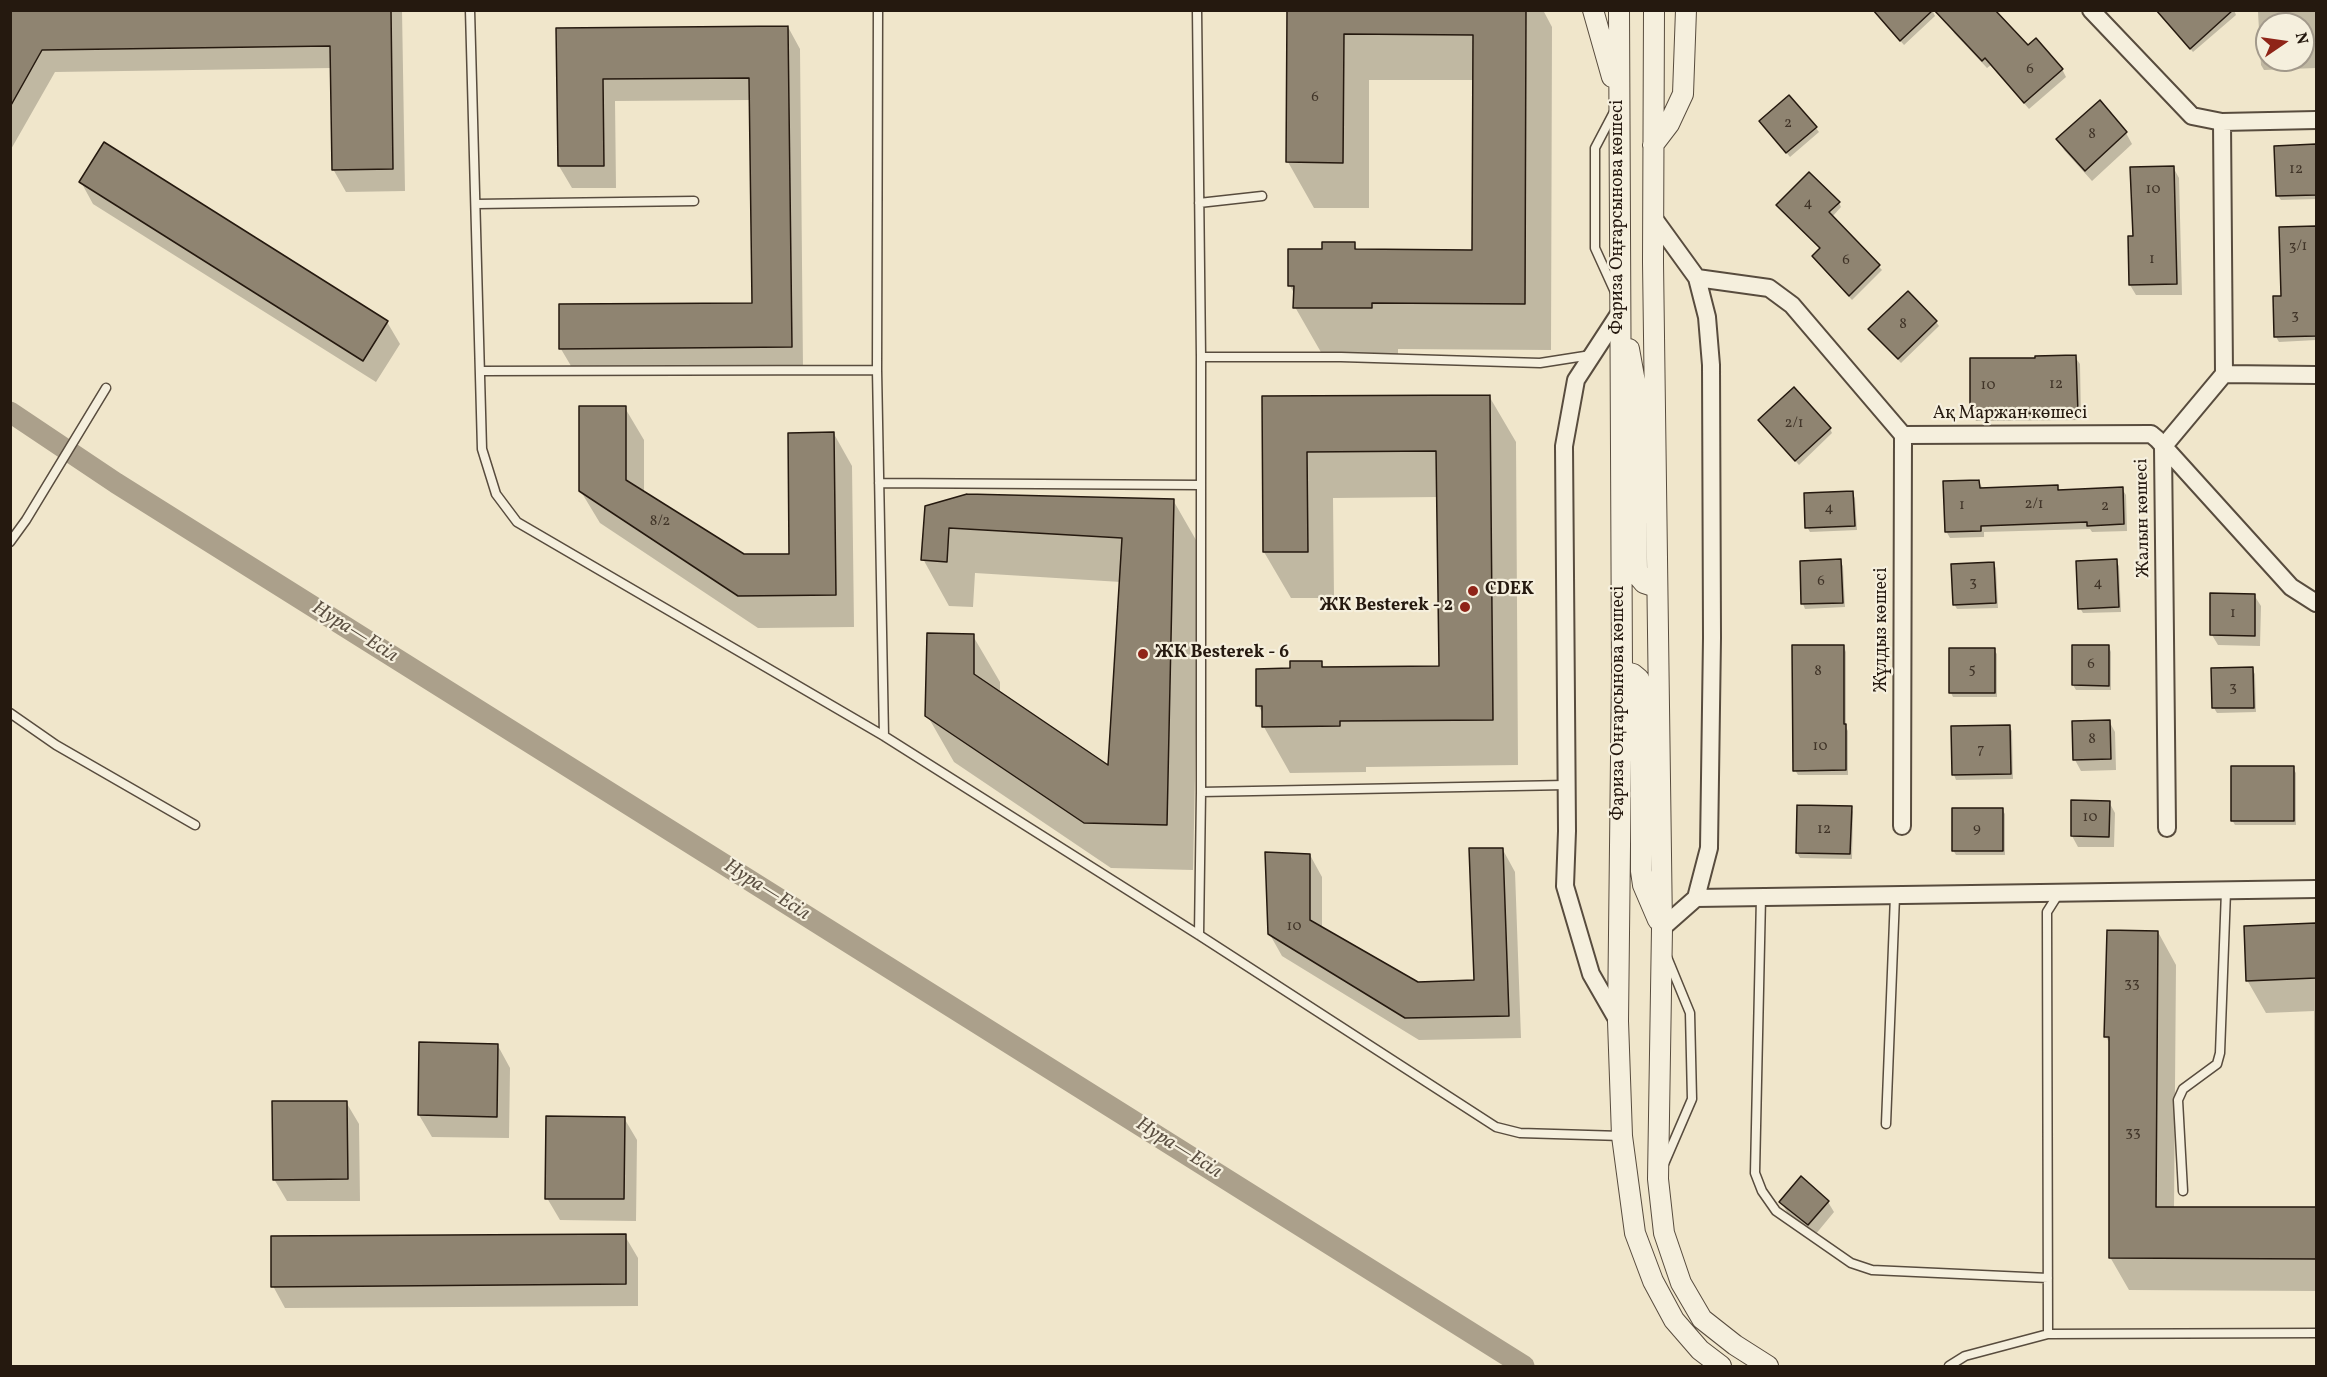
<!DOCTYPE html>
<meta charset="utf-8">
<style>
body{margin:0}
#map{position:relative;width:2327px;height:1377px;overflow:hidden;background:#f0e6cb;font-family:Vollkorn,serif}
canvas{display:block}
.frame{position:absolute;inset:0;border:12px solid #25190f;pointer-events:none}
.north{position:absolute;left:2255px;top:12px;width:60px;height:60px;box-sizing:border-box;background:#f5efdd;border:2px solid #a2998b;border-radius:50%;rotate:77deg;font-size:16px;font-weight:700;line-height:24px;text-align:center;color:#25190f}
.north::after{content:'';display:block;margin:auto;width:21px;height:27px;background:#8f2418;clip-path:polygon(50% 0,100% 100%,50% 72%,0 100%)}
</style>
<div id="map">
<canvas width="2327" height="1377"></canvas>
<div class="frame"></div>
<div class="north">N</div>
</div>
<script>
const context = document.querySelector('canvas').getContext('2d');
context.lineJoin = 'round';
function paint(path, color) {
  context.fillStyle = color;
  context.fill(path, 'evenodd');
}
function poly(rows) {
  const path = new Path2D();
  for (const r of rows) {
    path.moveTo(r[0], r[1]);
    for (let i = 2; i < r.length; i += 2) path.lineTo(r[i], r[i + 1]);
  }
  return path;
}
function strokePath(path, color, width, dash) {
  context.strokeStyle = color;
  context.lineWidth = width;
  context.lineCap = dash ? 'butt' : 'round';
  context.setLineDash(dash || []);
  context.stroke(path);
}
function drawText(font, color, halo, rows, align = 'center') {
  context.font = font + ' Vollkorn,serif';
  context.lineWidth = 4.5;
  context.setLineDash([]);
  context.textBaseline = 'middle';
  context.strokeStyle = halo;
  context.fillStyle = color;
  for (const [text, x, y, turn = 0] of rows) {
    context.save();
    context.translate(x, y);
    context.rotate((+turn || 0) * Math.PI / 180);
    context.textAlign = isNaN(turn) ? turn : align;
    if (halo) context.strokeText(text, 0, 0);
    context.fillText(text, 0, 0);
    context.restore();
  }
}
paint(poly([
 [10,10,402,10,405,191,346,192,333,169,332,68,55,72,10,151],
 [1288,10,1543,10,1552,27,1551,350,1398,349,1398,354,1322,354,1295,307,1295,295,1290,286,1324,251,1354,244,1358,251,1473,251,1474,80,1369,80,1369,208,1314,208,1288,162],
 [1873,10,1932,10,1935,16,1904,45],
 [2157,10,2234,10,2236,15,2193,52],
 [2316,10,2316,68,2264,70,2261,65,2258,12],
 [2267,24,2303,24,2303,60,2267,60],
 [1950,26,2028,47,2062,69,2066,77,2029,109,1991,65,1987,68,1954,33],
 [788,27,800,49,803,369,574,371,561,349,561,306,753,304,751,100,615,101,616,188,572,188,559,166,558,29],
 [2100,102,2126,133,2132,144,2092,181,2064,150,2058,139],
 [1761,122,1816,128,1819,132,1790,157],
 [2316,145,2316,199,2281,200,2278,196,2276,147],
 [2173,167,2179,178,2182,295,2136,295,2130,285],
 [81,182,387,322,400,344,376,382,93,204],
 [1839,203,1841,207,1832,217,1882,270,1852,300,1816,261,1813,257,1821,250,1778,206],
 [2316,227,2316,340,2279,342,2276,337,2274,298,2283,297,2281,229],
 [1936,322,1939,326,1901,363,1873,334],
 [2075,357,2080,364,2081,420,1976,421,1972,413],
 [1489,396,1516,442,1518,765,1366,767,1366,772,1290,773,1264,727,1264,716,1258,705,1291,670,1321,662,1325,669,1440,668,1438,497,1333,498,1334,598,1291,598,1264,552,1263,398],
 [625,408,644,440,644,493,743,556,791,555,834,434,852,466,854,627,758,628,600,523,580,490],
 [1760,421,1830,429,1832,433,1799,465],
 [1979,482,1983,489,2057,487,2059,491,2122,489,2126,495,2127,531,2092,532,2090,529,1984,532,1984,537,1950,538,1946,531],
 [1852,493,1855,498,1857,530,1810,532,1807,527],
 [967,496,1173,500,1200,547,1193,870,1111,868,954,762,927,715,973,636,1000,682,1000,693,1109,768,1121,582,975,573,973,607,949,606,923,559],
 [1840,561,1843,566,1845,607,1805,609,1803,604],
 [2116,561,2119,566,2121,612,2083,613,2080,608],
 [1993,563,1996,568,1998,608,1957,609,1954,604],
 [2254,595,2261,606,2260,646,2218,645,2212,635],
 [1844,647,1846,652,1846,727,1848,731,1848,775,1798,775,1795,770],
 [2109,647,2111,652,2111,690,2076,690,2073,685],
 [1994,650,1997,654,1997,697,1953,697,1951,693],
 [2252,669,2255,674,2256,712,2217,713,2214,708],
 [2109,721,2115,732,2116,770,2081,771,2075,760,2074,722],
 [2009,727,2012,731,2013,779,1956,780,1954,775],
 [2293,768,2296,773,2296,825,2235,825,2232,820],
 [2109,802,2115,813,2114,847,2078,847,2072,836],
 [1851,807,1853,812,1852,859,1800,858,1797,853],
 [2002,809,2005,814,2005,855,1956,855,1953,850],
 [1503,850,1515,872,1521,1038,1419,1040,1282,956,1269,933,1310,855,1322,877,1322,929,1418,983,1476,981],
 [2316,925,2316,1291,2129,1290,2110,1257,2111,1045,2106,1037,2158,932,2176,965,2174,1208,2315,1209,2314,1011,2266,1013,2247,980,2245,927],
 [498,1046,510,1068,509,1138,432,1137,419,1115],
 [346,1102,359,1124,360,1201,287,1201,274,1179],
 [624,1118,637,1140,636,1221,560,1220,547,1198],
 [1781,1202,1828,1202,1834,1212,1815,1235,1787,1212],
 [625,1236,638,1258,638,1306,285,1308,273,1286]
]), '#0003');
strokePath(poly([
 [10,412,116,483,1524,1366]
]), '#aba08b', 21);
const building = poly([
 [10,10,391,10,393,169,332,170,330,46,42,50,10,107,10,10],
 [1287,10,1526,10,1525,304,1372,303,1372,308,1293,308,1294,286,1288,286,1288,249,1322,249,1322,242,1355,242,1355,249,1472,250,1473,35,1344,34,1343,163,1286,162,1287,10],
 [1873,10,1933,10,1900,41,1873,10],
 [1934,10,1995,10,2028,45,2036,38,2063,69,2024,103,1985,58,1982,61,1934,10],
 [2156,10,2233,10,2190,49,2156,10],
 [788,26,792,347,559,349,559,304,752,303,749,78,603,79,604,166,558,166,556,28,788,26],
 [1789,95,1817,127,1786,153,1759,121,1789,95],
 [2100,100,2127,132,2085,171,2056,139,2100,100],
 [104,142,388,321,363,361,79,182,104,142],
 [2316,144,2316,195,2276,196,2274,146,2316,144],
 [2174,166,2177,284,2129,285,2128,236,2133,236,2130,167,2174,166],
 [1809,172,1840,202,1829,212,1880,265,1849,296,1812,256,1820,248,1776,205,1809,172],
 [2316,226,2316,336,2274,337,2273,296,2281,296,2279,227,2316,226],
 [1908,291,1937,321,1898,359,1868,329,1908,291],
 [2076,355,2078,413,1970,414,1970,358,2035,358,2035,356,2076,355],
 [1794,387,1831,428,1795,461,1758,420,1794,387],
 [1490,395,1493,720,1340,721,1340,726,1262,727,1262,706,1256,706,1256,669,1290,668,1290,661,1322,661,1322,667,1439,666,1436,451,1307,452,1308,552,1263,552,1262,396,1490,395],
 [579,406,626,406,626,480,744,554,789,554,788,433,834,432,836,595,738,596,579,491,579,406],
 [1979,480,1980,488,2058,485,2058,490,2123,487,2124,524,2087,526,2087,522,1981,526,1981,531,1945,532,1943,481,1979,480],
 [1853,491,1855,526,1805,528,1804,493,1853,491],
 [967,494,1174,499,1167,825,1084,823,925,716,927,633,974,634,974,674,1108,765,1122,538,949,528,947,562,921,560,925,506,967,494],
 [1841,559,1843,603,1801,604,1800,561,1841,559],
 [2117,559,2119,607,2078,609,2076,561,2117,559],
 [1994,562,1996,603,1953,605,1951,564,1994,562],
 [2210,593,2255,594,2255,636,2210,635,2210,593],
 [1792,645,1844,645,1844,724,1846,724,1846,770,1793,771,1792,645],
 [2072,645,2109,645,2109,686,2072,685,2072,645],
 [1949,648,1995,648,1995,693,1949,693,1949,648],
 [2253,667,2254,708,2212,708,2211,668,2253,667],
 [2110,720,2111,759,2073,760,2072,721,2110,720],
 [2010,725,2011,774,1952,775,1951,726,2010,725],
 [2231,766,2294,766,2294,821,2231,821,2231,766],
 [2071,800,2110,801,2109,837,2071,836,2071,800],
 [1797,805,1852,806,1850,854,1796,853,1797,805],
 [1952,808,2003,808,2003,851,1952,851,1952,808],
 [1469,848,1503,848,1509,1016,1405,1018,1268,934,1265,852,1310,854,1310,920,1418,982,1474,980,1469,848],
 [2316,923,2316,978,2246,981,2244,926,2316,923],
 [2107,930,2158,931,2156,1207,2316,1207,2316,1259,2109,1258,2109,1037,2104,1037,2107,930],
 [419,1042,498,1044,497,1117,418,1115,419,1042],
 [272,1101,347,1101,348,1179,273,1180,272,1101],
 [546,1116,625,1117,624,1199,545,1199,546,1116],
 [1801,1176,1829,1201,1808,1225,1779,1202,1801,1176],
 [626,1234,626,1284,271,1287,271,1236,626,1234]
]);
paint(building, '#8f8471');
strokePath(building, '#25190f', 1.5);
const service = poly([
 [470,10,482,449,496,494,517,522,884,736,1199,935,1496,1127,1520,1133,1622,1136],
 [878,10,877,370,884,736],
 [1197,10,1201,357,1341,357,1540,363,1591,355],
 [1615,110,1595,148,1595,248,1615,292],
 [1199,203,1262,196],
 [476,204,694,201],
 [480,371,877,370],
 [879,483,1201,485],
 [10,542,26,520,106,388],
 [10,713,56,745,195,825],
 [1201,792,1566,785],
 [1761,897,1755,1173,1762,1191,1776,1211,1851,1263,1872,1270,2048,1278],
 [1199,935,1201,792,1201,357],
 [1886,1124,1895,896],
 [1664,1164,1692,1099,1690,1013,1667,957],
 [2183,1191,2178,1100,2183,1089,2217,1064,2220,1053,2226,891],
 [2048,1334,2047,912,2059,893],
 [1949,1366,1965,1356,2048,1334,2316,1333]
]);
const minor = poly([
 [2091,10,2192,116,2222,122,2316,120],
 [1655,220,1697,278,1707,317,1711,365,1712,638,1709,848,1696,898,1662,928],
 [1697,278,1769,288,1792,305,1903,435,2151,434,2157,439,2291,587,2316,603],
 [2224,374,2316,375],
 [1902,826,1903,435],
 [2167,828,2163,447,2224,374,2222,122],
 [1696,898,2316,889],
 [1618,1021,1591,974,1565,886,1567,831,1564,446,1576,380,1619,314]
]);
const tertiary = poly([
 [1593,10,1612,77],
 [1619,10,1622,671,1618,1021,1622,1136,1635,1233,1653,1281,1674,1320,1700,1350,1721,1366],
 [1654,10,1653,262,1662,928,1658,1179,1664,1233,1681,1283,1702,1319,1735,1345,1768,1366],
 [1653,145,1669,124,1683,94,1686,10],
 [1629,349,1635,382,1637,569,1639,577,1644,583,1656,587],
 [1622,671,1633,674,1639,679,1641,692,1641,871,1643,885,1658,920]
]);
strokePath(service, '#584c3e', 11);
strokePath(minor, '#584c3e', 20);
strokePath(tertiary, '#584c3e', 22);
strokePath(service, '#f5efdd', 8);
strokePath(minor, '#f5efdd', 16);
strokePath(tertiary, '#f5efdd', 20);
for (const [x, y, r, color] of [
 [1473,591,6,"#8f2418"],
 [1465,607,6,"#8f2418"],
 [1143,654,6,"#8f2418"]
]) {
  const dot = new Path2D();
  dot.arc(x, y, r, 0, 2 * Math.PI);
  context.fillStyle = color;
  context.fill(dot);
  strokePath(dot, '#f5efdd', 2);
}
drawText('15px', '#403428', null, [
 ["6",2030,70],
 ["6",1315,98],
 ["2",1788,124],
 ["8",2092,135],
 ["12",2296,170],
 ["10",2153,190],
 ["4",1808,204],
 ["3/1",2298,247],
 ["1",2152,260],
 ["6",1846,261],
 ["3",2295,316],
 ["8",1903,325],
 ["12",2056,385],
 ["10",1988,386],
 ["2/1",1794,424],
 ["2/1",2034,505],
 ["1",1962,506],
 ["2",2105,507],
 ["4",1829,509],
 ["8/2",660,522],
 ["6",1821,582],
 ["3",1973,583],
 ["4",2098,584],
 ["1",2233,614],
 ["6",2091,665],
 ["5",1972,670],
 ["8",1818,672],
 ["3",2233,688],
 ["8",2092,740],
 ["10",1820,747],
 ["7",1981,750],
 ["10",2090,818],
 ["9",1977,829],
 ["12",1824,830],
 ["10",1294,927],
 ["33",2132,984],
 ["33",2133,1133]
]);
drawText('18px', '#25190f', '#f5efdd', [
 ["Фариза Оңғарсынова көшесі",1619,217,-90],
 ["Ақ Маржан көшесі",2010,415],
 ["Жалын көшесі",2144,518,-91],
 ["Жұлдыз көшесі",1883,630,-90],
 ["Фариза Оңғарсынова көшесі",1620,703,-90]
]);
drawText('bold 18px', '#25190f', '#f5efdd', [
 ["CDEK",1485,591],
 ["ЖК Besterek - 2",1453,607,"right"],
 ["ЖК Besterek - 6",1155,654]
], 'left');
drawText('italic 20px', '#5b4f41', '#f5efdd', [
 ["Нура—Есіл",354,633,32],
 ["Нура—Есіл",766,891,32],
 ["Нура—Есіл",1178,1149,32]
]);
</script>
